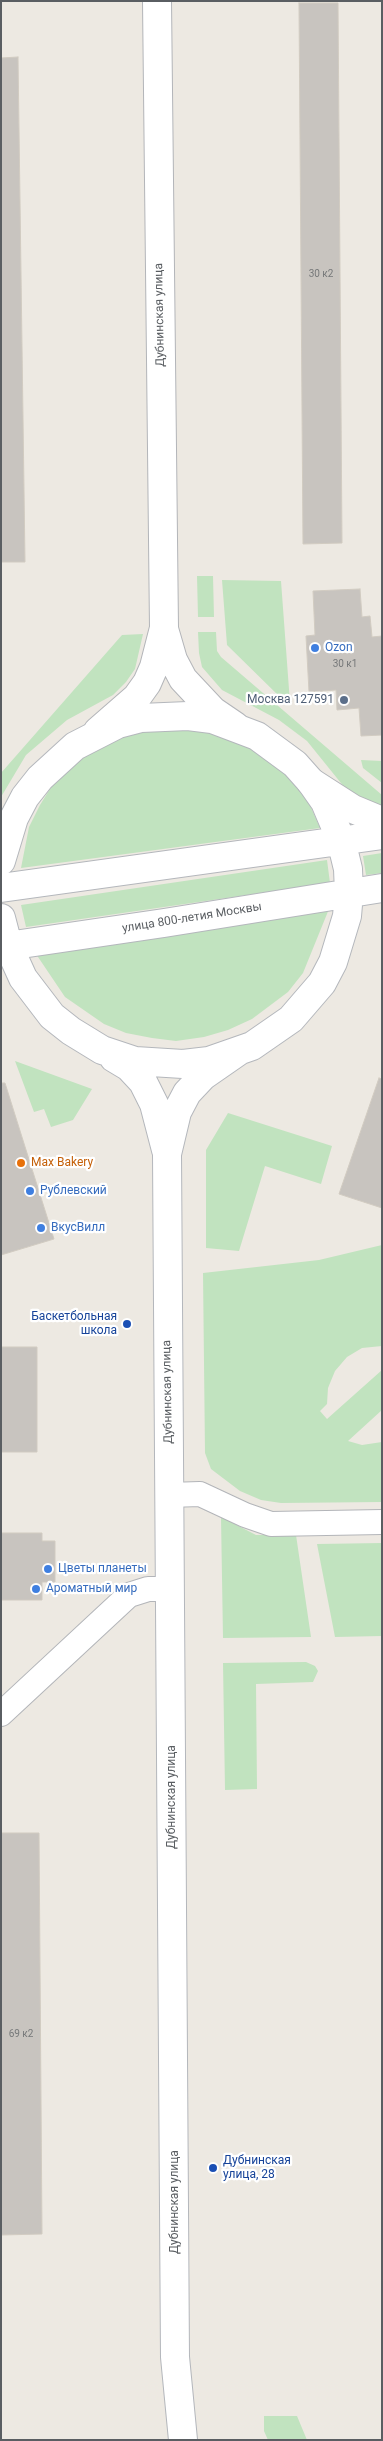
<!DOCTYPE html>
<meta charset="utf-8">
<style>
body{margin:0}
#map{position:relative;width:383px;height:2441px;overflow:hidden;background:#ede9e2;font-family:Roboto,sans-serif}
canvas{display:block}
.frame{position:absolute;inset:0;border:2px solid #5a5e62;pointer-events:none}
</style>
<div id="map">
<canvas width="383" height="2441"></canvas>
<div class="frame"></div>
</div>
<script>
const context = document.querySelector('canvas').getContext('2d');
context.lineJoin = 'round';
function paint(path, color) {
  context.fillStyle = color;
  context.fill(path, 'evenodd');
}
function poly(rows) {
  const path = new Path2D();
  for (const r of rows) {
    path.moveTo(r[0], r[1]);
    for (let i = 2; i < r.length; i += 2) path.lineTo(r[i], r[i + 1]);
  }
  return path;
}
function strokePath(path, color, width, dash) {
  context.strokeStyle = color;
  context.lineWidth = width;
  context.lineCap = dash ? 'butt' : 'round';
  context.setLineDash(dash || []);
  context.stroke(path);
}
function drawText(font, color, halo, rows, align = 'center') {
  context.font = font + ' Roboto,sans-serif';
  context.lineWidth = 4.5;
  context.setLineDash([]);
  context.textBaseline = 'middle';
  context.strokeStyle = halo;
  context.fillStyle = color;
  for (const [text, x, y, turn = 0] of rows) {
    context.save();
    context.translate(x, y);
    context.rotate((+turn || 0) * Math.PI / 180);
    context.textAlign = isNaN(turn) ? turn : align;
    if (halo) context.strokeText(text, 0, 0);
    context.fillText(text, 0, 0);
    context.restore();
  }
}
paint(poly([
 [197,576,213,576,214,617,198,617],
 [222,580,281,581,290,703,283,700,227,645],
 [198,632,216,632,217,651,221,657,382,795,382,811,349,793,307,741,279,720,222,690,202,667,199,653],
 [143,634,135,669,126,682,113,695,67,720,26,755,1,797,1,773,122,635],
 [199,727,251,746,275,763,295,784,310,805,320,828,21,868,29,827,40,805,53,784,84,756,126,733],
 [361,760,382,761,382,783,363,768],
 [382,853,382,873,366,875,363,856],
 [327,860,330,883,26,927,21,905],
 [329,909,303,973,288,992,252,1019,228,1030,204,1037,176,1041,152,1038,126,1033,104,1024,65,997,36,954],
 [15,1061,92,1089,73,1120,51,1127,44,1109,34,1112],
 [228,1113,332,1146,321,1184,265,1166,239,1251,206,1248,206,1150],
 [382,1245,382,1346,362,1348,347,1357,335,1371,328,1388,327,1404,320,1411,327,1419,382,1370,382,1410,348,1441,362,1445,382,1442,382,1502,281,1503,261,1500,240,1491,211,1469,205,1453,203,1273,319,1260],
 [221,1517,256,1535,296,1535,311,1637,223,1638],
 [382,1543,382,1636,335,1637,317,1544],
 [306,1662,315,1666,318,1671,313,1682,256,1684,257,1789,225,1790,223,1663],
 [264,2416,297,2416,307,2440,268,2440,264,2431]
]), '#c1e3bf');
const building = poly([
 [299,3,338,3,342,543,303,544,299,3],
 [18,57,25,562,1,562,1,58,18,57],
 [360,589,362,617,370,616,372,637,382,636,382,735,361,736,359,708,337,710,336,690,309,692,306,636,315,635,313,591,360,589],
 [379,1078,382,1079,382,1208,339,1194,379,1078],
 [1,1083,5,1083,54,1239,1,1255,1,1083],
 [1,1347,37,1347,37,1452,1,1452,1,1347],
 [1,1533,42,1533,42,1541,55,1541,55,1582,42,1582,42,1600,1,1600,1,1533],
 [1,1833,39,1833,42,2234,1,2235,1,1833]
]);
paint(building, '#c8c4bf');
strokePath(building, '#d1cbc1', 1);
const minor = poly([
 [169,1495,200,1494,245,1515,271,1524,382,1522],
 [1,1714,129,1595,148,1589,170,1589]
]);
const tertiary = poly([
 [164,629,173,660,183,679,213,711,235,726],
 [98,731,137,697,147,683,154,667,164,628,157,1],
 [311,782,353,809,382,821]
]);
const secondary = poly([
 [1,861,14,818,25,797,40,778,75,746,118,724,141,718,188,716,212,719,257,736,295,764,311,782,325,802,341,840,348,869,349,893,347,916,333,962,322,983,291,1019,252,1046,209,1061,183,1064,135,1061,102,1050,71,1031,52,1016,23,978,8,945,1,918],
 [1,888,382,835],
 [1,947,164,923,382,888],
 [114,1058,129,1067,143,1082,154,1104,166,1150],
 [183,2440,175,2357,167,1154,177,1112,187,1093,203,1076,239,1051]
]);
strokePath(minor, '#b3b5b9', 26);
strokePath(tertiary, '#b3b5b9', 30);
strokePath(secondary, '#b4b7bc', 30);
strokePath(minor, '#fff', 24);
strokePath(tertiary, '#fff', 28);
strokePath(secondary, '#fff', 28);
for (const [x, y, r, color] of [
 [315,648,5,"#3f7fe0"],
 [344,700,5,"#5c6f8a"],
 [21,1163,5,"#e8710a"],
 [30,1191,5,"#3f7fe0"],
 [41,1228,5,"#3f7fe0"],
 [127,1324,5,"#1a4fb4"],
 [48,1569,5,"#3f7fe0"],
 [36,1589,5,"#3f7fe0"],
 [213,2168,5,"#1a4fb4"]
]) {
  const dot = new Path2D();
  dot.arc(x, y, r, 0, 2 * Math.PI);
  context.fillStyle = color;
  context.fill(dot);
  strokePath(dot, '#fff', 2);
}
drawText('10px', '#767879', null, [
 ["30 к2",321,274],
 ["30 к1",345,664],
 ["69 к2",21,2034]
]);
drawText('12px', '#5a5e62', '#fff', [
 ["Дубнинская улица",160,315,-91],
 ["улица 800-летия Москвы",192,918,-9],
 ["Дубнинская улица",168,1392,-91],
 ["Дубнинская улица",172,1797,-90],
 ["Дубнинская улица",175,2202,-90]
]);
drawText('12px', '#366cbe', '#fff', [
 ["Ozon",325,648],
 ["Рублевский",40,1191],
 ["ВкусВилл",51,1228],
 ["Цветы планеты",58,1569],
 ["Ароматный мир",46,1589]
], 'left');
drawText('12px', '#4e5e75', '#fff', [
 ["Москва 127591",334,700]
], 'right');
drawText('12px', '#c56008', '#fff', [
 ["Max Bakery",31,1163]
], 'left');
drawText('12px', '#164399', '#fff', [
 ["Баскетбольная",117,1317],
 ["школа",117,1331],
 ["Дубнинская",223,2161,"left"],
 ["улица, 28",223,2175,"left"]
], 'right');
</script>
